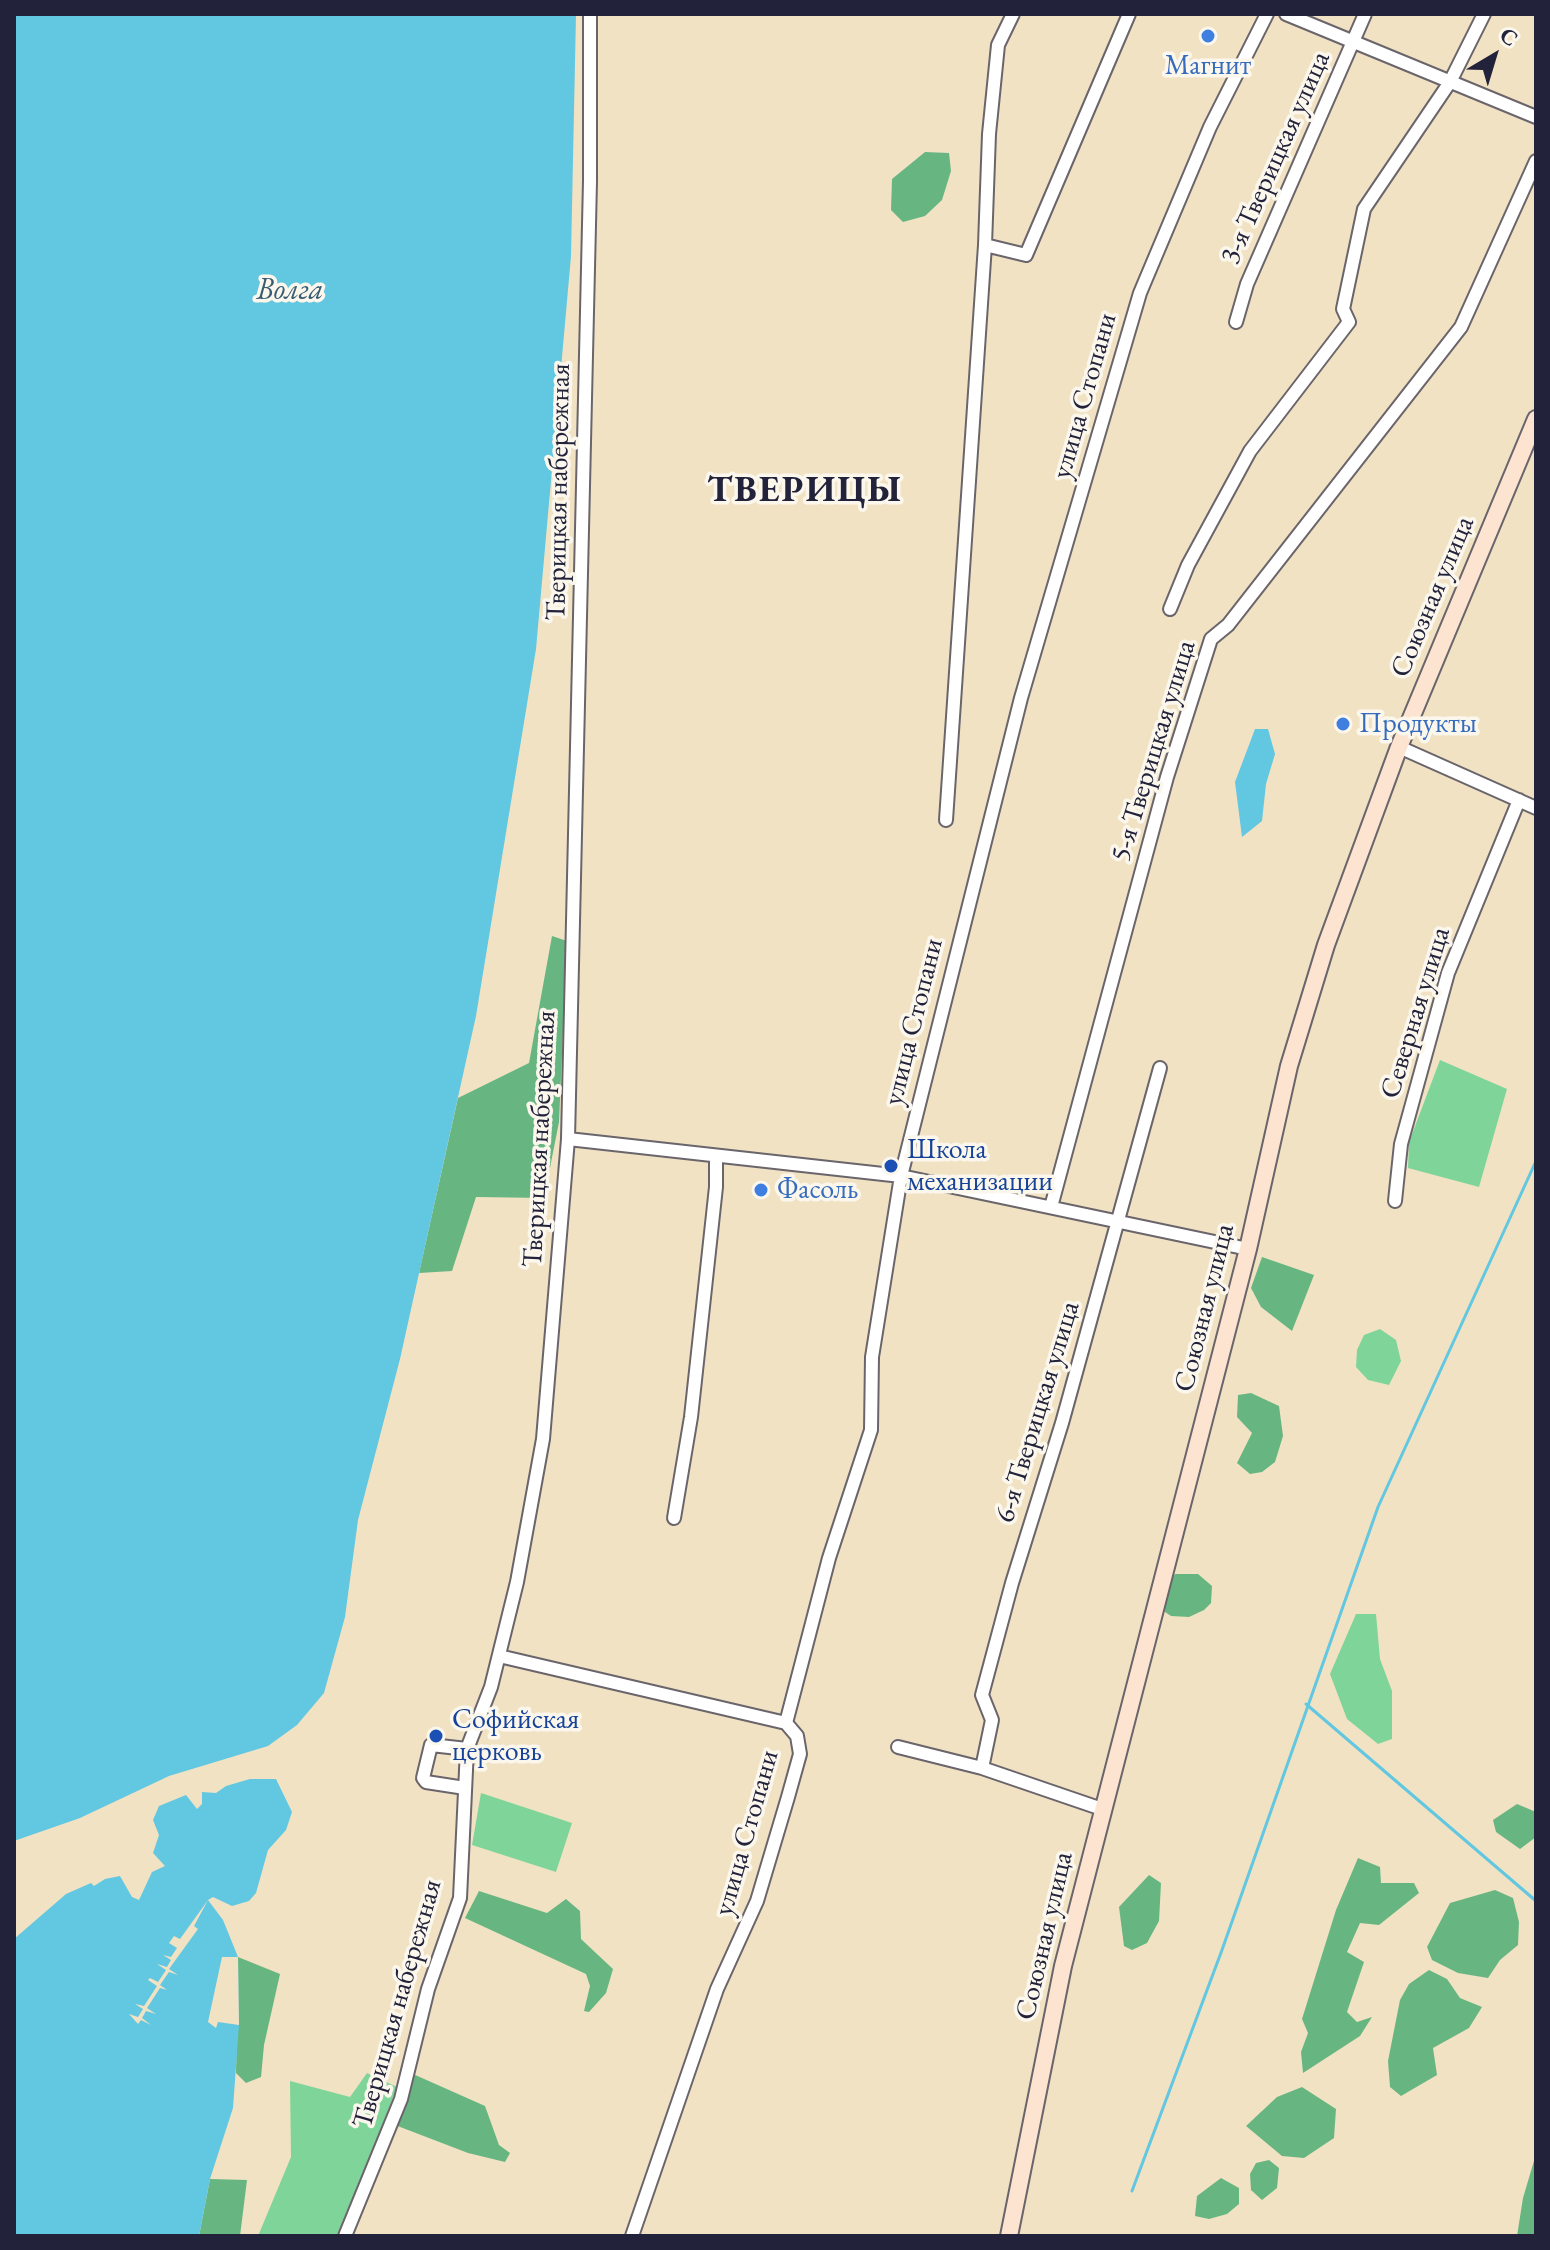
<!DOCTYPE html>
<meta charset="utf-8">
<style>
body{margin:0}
#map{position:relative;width:1550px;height:2250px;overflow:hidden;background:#f1e2c4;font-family:"EB Garamond",serif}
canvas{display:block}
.frame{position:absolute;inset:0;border:16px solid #22223b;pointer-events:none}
.north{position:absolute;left:1454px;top:16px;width:80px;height:80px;-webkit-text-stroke:6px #fbf7ec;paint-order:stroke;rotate:38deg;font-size:22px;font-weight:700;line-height:32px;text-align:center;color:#22223b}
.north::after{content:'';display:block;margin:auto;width:28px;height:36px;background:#22223b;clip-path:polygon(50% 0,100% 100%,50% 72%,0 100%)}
</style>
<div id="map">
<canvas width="1550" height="2250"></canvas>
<div class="frame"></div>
<div class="north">С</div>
</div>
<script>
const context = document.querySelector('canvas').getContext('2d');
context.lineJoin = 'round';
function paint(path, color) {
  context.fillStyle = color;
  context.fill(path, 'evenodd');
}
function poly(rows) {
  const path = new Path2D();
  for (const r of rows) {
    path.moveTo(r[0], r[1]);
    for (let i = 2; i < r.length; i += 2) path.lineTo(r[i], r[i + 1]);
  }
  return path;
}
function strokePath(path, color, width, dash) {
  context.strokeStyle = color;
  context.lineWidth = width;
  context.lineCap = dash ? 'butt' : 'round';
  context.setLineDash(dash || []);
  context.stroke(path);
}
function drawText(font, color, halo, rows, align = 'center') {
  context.font = font + ' "EB Garamond",serif';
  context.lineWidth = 7;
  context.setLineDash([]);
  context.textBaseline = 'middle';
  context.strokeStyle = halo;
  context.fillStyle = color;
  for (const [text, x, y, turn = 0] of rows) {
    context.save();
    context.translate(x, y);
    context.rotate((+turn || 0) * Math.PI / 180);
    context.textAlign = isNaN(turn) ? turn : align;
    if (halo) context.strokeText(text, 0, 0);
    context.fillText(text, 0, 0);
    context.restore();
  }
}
paint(poly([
 [1440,1060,1507,1089,1479,1187,1408,1168,1409,1142],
 [1380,1329,1396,1340,1401,1361,1389,1385,1368,1380,1356,1367,1357,1350,1364,1335],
 [1356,1614,1376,1614,1380,1659,1392,1691,1392,1739,1378,1744,1347,1719,1330,1674],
 [481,1793,572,1823,556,1872,472,1845],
 [367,2073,397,2087,340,2236,258,2236,291,2157,290,2081,350,2097]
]), '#7fd599');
paint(poly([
 [925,152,949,153,951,171,942,200,925,216,903,222,891,210,892,179],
 [552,936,567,941,559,1122,544,1198,476,1197,452,1271,419,1273,458,1098,529,1063],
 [1262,1257,1314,1275,1292,1331,1261,1307,1251,1288],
 [1251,1393,1279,1406,1283,1436,1275,1462,1262,1472,1250,1474,1237,1463,1252,1433,1237,1417,1238,1395],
 [1175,1574,1198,1574,1212,1586,1211,1603,1204,1610,1189,1617,1171,1616,1165,1612,1166,1589],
 [1517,1804,1536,1812,1536,1837,1520,1849,1496,1832,1493,1820],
 [1358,1858,1380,1867,1381,1883,1414,1883,1419,1893,1379,1925,1360,1923,1347,1952,1364,1962,1347,2012,1357,2022,1372,2017,1360,2036,1303,2073,1301,2052,1308,2033,1302,2019,1336,1910],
 [1149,1875,1161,1883,1159,1921,1147,1943,1132,1950,1124,1946,1119,1907],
 [1495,1890,1513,1898,1519,1922,1518,1945,1500,1960,1488,1978,1458,1973,1432,1960,1427,1947,1450,1903],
 [479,1891,547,1913,566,1899,580,1911,581,1939,613,1969,606,1993,589,2012,584,2011,590,1986,586,1974,465,1918],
 [238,1957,280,1974,264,2045,261,2077,246,2083,236,2073],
 [1429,1970,1447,1979,1460,1998,1482,2007,1469,2028,1433,2048,1437,2075,1401,2096,1390,2087,1388,2061,1400,2000,1409,1984],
 [413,2074,485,2106,499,2145,510,2153,505,2162,468,2153,395,2125],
 [1302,2087,1336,2109,1334,2138,1304,2158,1282,2156,1246,2126,1277,2097],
 [1536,2154,1536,2236,1517,2236,1523,2198],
 [1269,2160,1279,2168,1277,2188,1262,2200,1251,2190,1250,2174,1256,2163],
 [1221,2178,1239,2188,1239,2204,1227,2214,1209,2219,1195,2216,1197,2196],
 [210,2179,247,2180,240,2236,199,2236]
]), '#67b681');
paint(poly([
 [14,14,576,14,571,256,536,649,476,1016,400,1359,358,1520,345,1617,324,1693,297,1725,268,1746,169,1776,80,1818,14,1841],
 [1255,729,1268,729,1275,754,1266,784,1262,821,1242,837,1235,782],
 [250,1779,276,1779,292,1812,286,1830,268,1850,256,1893,249,1901,232,1906,213,1897,208,1900,223,1920,238,1957,239,2025,233,2108,210,2179,199,2236,14,2236,14,1939,66,1894,91,1883,94,1886,105,1879,120,1876,132,1897,139,1900,152,1872,165,1866,153,1853,159,1835,153,1820,159,1806,186,1795,197,1809,202,1804,202,1792,216,1793,226,1786]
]), '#62c7e0');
paint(poly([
 [208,1900,194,1926,198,1929,169,1969,178,1975,169,1972,160,1985,167,1990,160,1988,147,2008,156,2014,146,2011,142,2018,151,2025,141,2020,138,2024,129,2014,138,2017,143,2009,135,2004,144,2006,157,1986,148,1980,150,1978,158,1982,166,1970,157,1964,167,1967,171,1960,163,1955,171,1957,177,1948,169,1943,174,1936,180,1939],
 [222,1957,238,1957,239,2025,218,2022,216,2028,208,2022]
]), '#f1e2c4');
strokePath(poly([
 [1306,1704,1536,1901],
 [1132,2191,1222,1950,1378,1507,1536,1161]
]), '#62c7e0', 3);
const street = poly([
 [1013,14,998,45,989,134,985,245,1026,255,1129,14],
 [1286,14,1536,117],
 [1236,322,1247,284,1365,14],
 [1170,609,1188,565,1250,451,1349,322,1343,309,1364,209,1450,82,1484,14],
 [1399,747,1536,808],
 [946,820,985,245],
 [568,1139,901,1176,1248,1249],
 [1395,1201,1401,1144,1448,973,1519,800],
 [1051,1207,1167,777,1211,639,1228,625,1461,327,1536,161],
 [674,1518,691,1417,716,1187,716,1156],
 [499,1656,786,1723],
 [786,1723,829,1558,871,1430,872,1357,901,1176,1021,698,1140,293,1210,127,1267,14],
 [898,1747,982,1768,1102,1809],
 [982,1768,992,1720,982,1695,1012,1583,1062,1423,1160,1068],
 [465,1788,426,1782,423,1778,431,1745,467,1749],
 [345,2236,401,2099,428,1989,460,1898,467,1749,491,1687,517,1582,543,1439,568,1139,590,181,590,14],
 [632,2236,717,1989,757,1901,788,1797,800,1754,797,1736,786,1723]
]);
const secondary = poly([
 [1009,2236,1063,1966,1248,1249,1289,1066,1326,945,1399,747,1536,419]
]);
strokePath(street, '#6a656b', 16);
strokePath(secondary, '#6a656b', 20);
strokePath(street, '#fff', 12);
strokePath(secondary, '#fde4d1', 16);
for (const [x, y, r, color] of [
 [1208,36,8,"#3f7fe0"],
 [1343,724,8,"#3f7fe0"],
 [891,1166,8,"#1a4fb4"],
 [761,1190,8,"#3f7fe0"],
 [436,1736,8,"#1a4fb4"]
]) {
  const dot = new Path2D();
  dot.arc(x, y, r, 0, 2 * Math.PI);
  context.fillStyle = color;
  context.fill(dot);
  strokePath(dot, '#fbf7ec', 3);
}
drawText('28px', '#366cbe', '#fbf7ec', [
 ["Магнит",1208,66,"center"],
 ["Продукты",1359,724],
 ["Фасоль",777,1190]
], 'left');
drawText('28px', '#22223b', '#fbf7ec', [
 ["3-я Тверицкая улица",1276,158,-66],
 ["улица Стопани",1085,396,-74],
 ["Тверицкая набережная",559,492,-89],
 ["Союзная улица",1433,597,-67],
 ["5-я Тверицкая улица",1154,751,-73],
 ["Северная улица",1416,1013,-73],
 ["улица Стопани",914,1022,-76],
 ["Тверицкая набережная",540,1139,-87],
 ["Союзная улица",1205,1308,-76],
 ["6-я Тверицкая улица",1038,1412,-73],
 ["улица Стопани",747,1833,-74],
 ["Союзная улица",1045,1936,-77],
 ["Тверицкая набережная",398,2004,-74]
]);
drawText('28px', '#164399', '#fbf7ec', [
 ["Школа",907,1150],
 ["механизации",907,1182],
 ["Софийская",452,1720],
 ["церковь",452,1752]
], 'left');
drawText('italic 30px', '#385c75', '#fbf7ec', [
 ["Волга",290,291]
]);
context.letterSpacing = '2px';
drawText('bold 36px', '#22223b', '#fbf7ec', [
 ["ТВЕРИЦЫ",805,491]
]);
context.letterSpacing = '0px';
</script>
